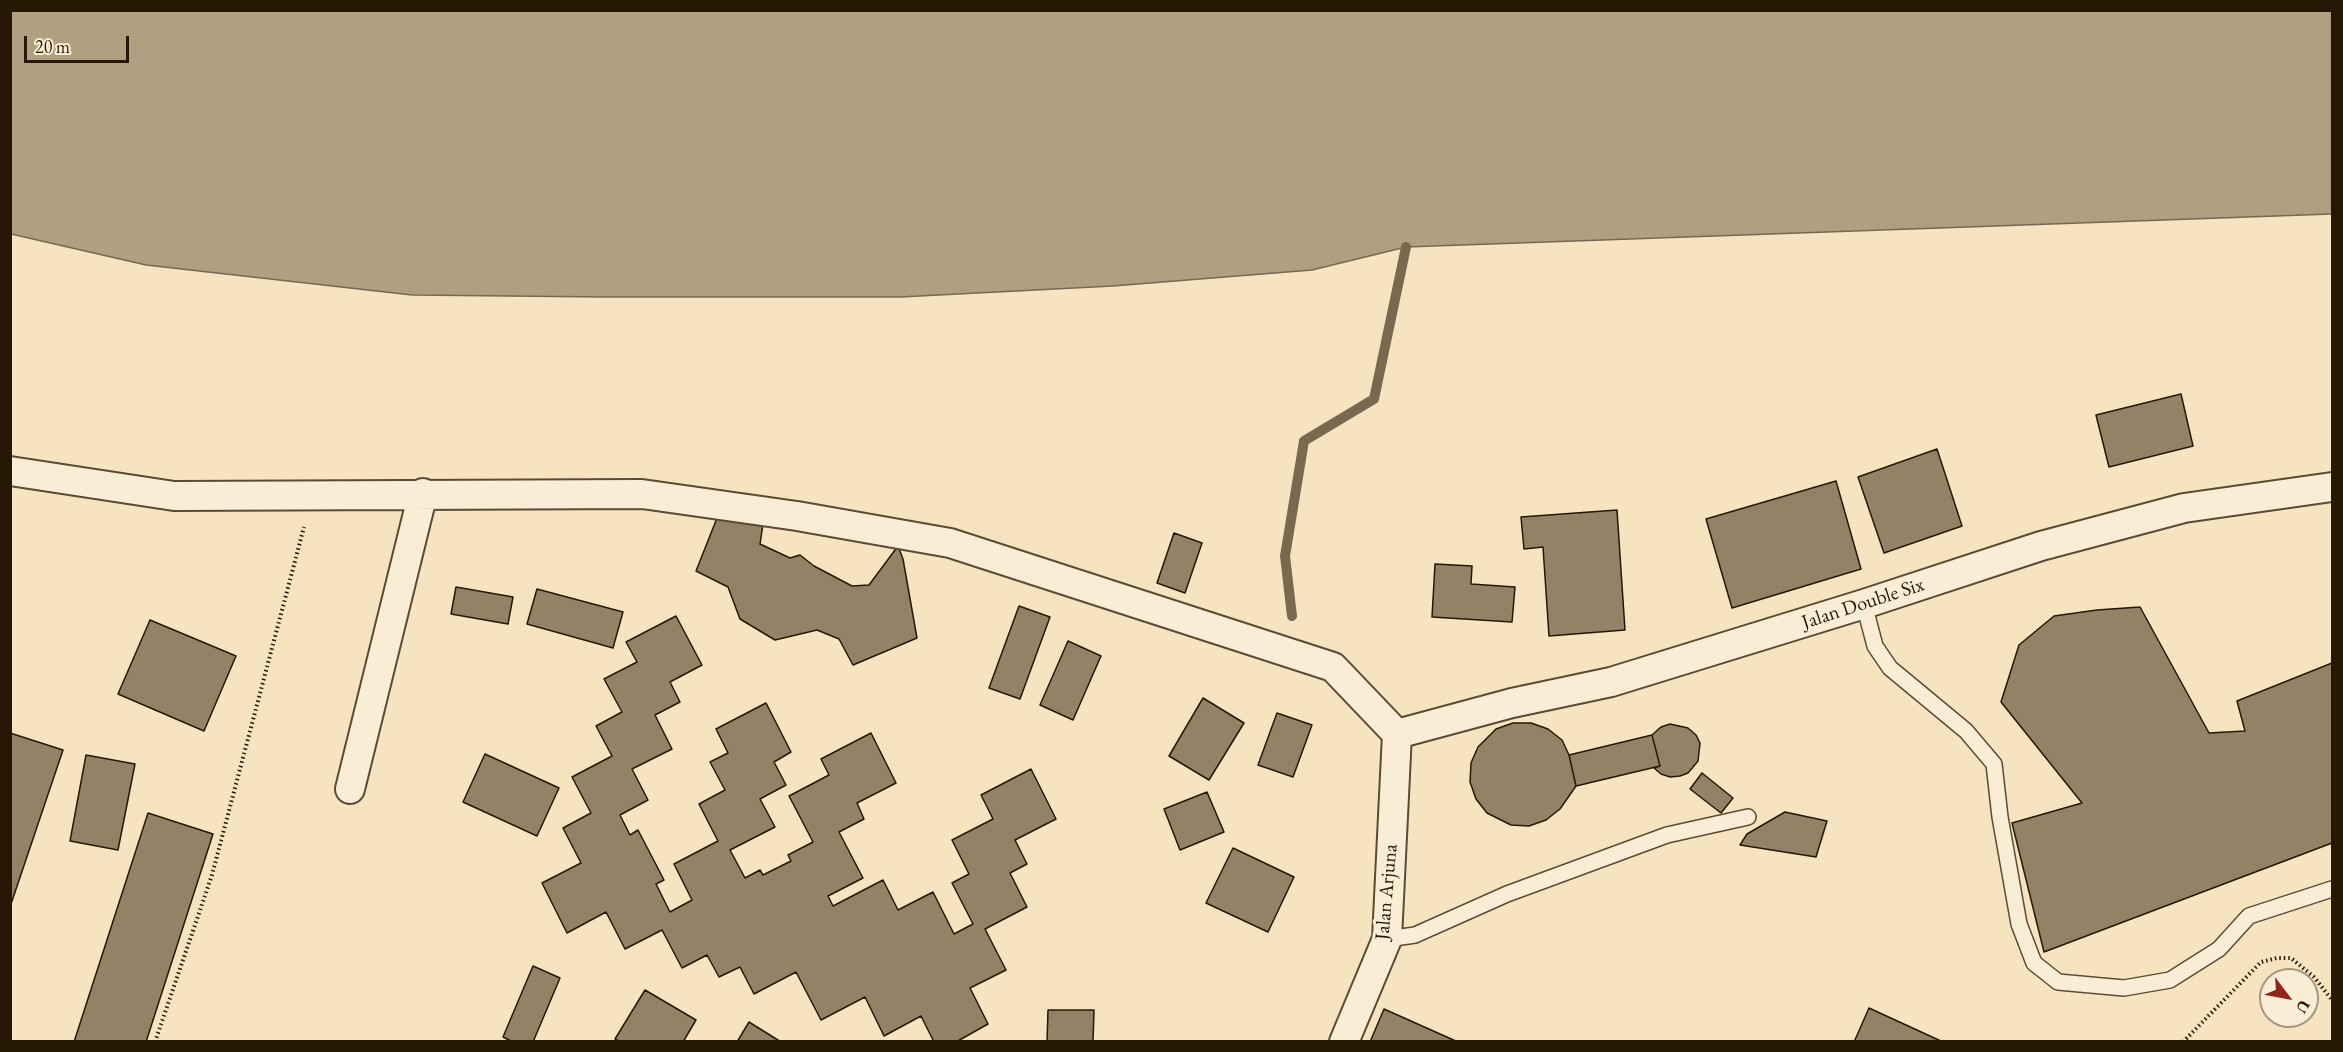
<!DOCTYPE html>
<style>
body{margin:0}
#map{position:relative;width:2343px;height:1052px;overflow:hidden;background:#f6e4c0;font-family:"EB Garamond",serif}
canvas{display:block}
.frame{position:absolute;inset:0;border:12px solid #271805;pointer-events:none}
.north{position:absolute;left:2259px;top:968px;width:60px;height:60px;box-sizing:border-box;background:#f9edd6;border:2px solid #a59882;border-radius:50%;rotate:122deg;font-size:16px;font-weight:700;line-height:24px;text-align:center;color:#271805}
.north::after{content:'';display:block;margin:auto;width:21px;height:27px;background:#8f2418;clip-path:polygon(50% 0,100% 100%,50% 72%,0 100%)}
.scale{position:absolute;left:24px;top:36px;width:105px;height:27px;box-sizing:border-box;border:3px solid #271805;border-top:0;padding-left:8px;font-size:18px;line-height:21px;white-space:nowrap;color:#271805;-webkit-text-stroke:4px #f9edd6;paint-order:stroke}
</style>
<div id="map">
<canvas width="2343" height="1052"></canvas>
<div class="frame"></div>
<div class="north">U</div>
<div class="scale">20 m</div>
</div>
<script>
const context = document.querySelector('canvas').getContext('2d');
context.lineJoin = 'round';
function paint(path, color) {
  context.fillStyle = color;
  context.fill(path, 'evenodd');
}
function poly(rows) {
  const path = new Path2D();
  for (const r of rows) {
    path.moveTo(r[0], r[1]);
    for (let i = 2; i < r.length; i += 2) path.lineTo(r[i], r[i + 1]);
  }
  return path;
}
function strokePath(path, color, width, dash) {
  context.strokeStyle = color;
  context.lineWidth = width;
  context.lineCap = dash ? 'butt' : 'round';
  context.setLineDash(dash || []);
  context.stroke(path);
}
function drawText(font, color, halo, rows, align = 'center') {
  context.font = font + ' "EB Garamond",serif';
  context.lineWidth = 6;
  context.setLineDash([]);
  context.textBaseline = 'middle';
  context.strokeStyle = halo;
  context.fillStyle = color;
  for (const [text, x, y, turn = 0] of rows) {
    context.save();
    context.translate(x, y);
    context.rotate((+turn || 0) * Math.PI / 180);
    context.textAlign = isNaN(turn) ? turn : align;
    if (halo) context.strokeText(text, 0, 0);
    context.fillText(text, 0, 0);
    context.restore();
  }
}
const water = poly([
 [11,10,2332,11,2332,214,1406,247,1312,270,1113,286,900,297,605,297,412,295,146,265,11,234,11,10]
]);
paint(water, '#b09f80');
strokePath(water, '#79694f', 1.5);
strokePath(poly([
 [1292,616,1285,556,1304,441,1374,399,1406,247]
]), '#79694f', 10);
const building = poly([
 [2181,394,2193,446,2109,467,2096,415,2181,394],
 [1937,449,1962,526,1884,553,1858,477,1937,449],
 [1836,481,1861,569,1732,608,1706,519,1836,481],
 [1617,510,1625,630,1549,636,1543,547,1524,549,1521,517,1617,510],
 [717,518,763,524,760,544,790,558,800,555,814,566,852,586,869,585,898,546,903,559,917,638,853,665,839,639,817,630,775,640,740,619,728,587,696,571,717,518],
 [1174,533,1202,543,1185,593,1157,583,1174,533],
 [1435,564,1472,566,1471,584,1515,587,1512,622,1432,617,1435,564],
 [456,587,513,597,508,624,451,614,456,587],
 [537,589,623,612,613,648,527,624,537,589],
 [1019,606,1050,617,1020,699,989,688,1019,606],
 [2140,607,2209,733,2245,731,2237,701,2332,663,2332,843,2044,952,2012,823,2082,803,2001,702,2019,645,2054,616,2097,610,2140,607],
 [676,616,702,665,670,682,680,702,655,715,672,749,632,769,648,800,620,815,630,835,638,830,664,880,656,884,670,912,692,900,674,864,718,841,699,804,725,790,710,762,728,753,716,729,766,703,791,752,774,762,786,785,760,799,775,827,730,850,745,878,760,870,763,875,791,861,788,855,813,842,789,796,829,775,821,759,871,733,896,783,857,803,864,819,839,832,863,878,828,896,833,906,883,880,898,910,933,892,954,934,973,924,952,883,969,874,952,840,993,819,981,795,1031,769,1056,819,1015,840,1027,864,1010,873,1027,907,985,929,1006,970,970,988,988,1024,956,1042,934,1042,921,1016,884,1036,865,997,821,1020,796,972,754,994,740,967,719,977,707,955,682,968,662,930,625,949,606,912,567,933,542,883,581,863,563,828,591,813,572,777,612,756,596,726,622,712,604,679,637,662,626,642,676,616],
 [150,620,236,656,204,731,118,694,150,620],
 [1068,641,1101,656,1073,720,1040,705,1068,641],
 [1203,698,1244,723,1209,780,1169,756,1203,698],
 [1277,713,1312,725,1293,777,1258,765,1277,713],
 [1513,723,1531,723,1548,729,1562,740,1569,755,1576,786,1560,809,1546,820,1529,826,1511,825,1487,813,1476,799,1470,782,1471,763,1478,747,1496,729,1513,723],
 [1670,724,1688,728,1696,735,1700,743,1698,761,1688,773,1680,776,1670,777,1661,774,1654,768,1660,766,1652,735,1661,727,1670,724],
 [10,733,63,750,10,907,10,733],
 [1652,735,1660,766,1576,786,1569,755,1652,735],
 [485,754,559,788,537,836,463,802,485,754],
 [86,755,135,764,118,850,70,841,86,755],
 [1702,773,1733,798,1721,813,1690,789,1702,773],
 [1207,792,1224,832,1180,850,1164,809,1207,792],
 [1785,812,1827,821,1816,857,1740,845,1747,834,1785,812],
 [148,813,213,834,146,1042,74,1042,148,813],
 [1233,848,1294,877,1268,932,1206,903,1233,848],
 [533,966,560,978,533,1042,513,1042,503,1037,533,966],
 [645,990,696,1020,683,1042,620,1042,615,1039,645,990],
 [1869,1008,1943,1042,1854,1042,1869,1008],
 [1384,1009,1458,1042,1370,1042,1384,1009],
 [1048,1010,1094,1010,1093,1042,1047,1042,1048,1010],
 [749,1022,781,1042,737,1042,749,1022]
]);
paint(building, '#938266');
strokePath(building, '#271805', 1.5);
const lane = poly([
 [1864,604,1875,646,1890,668,1966,731,1994,764,2000,817,2019,924,2034,963,2058,982,2124,988,2170,980,2219,949,2249,916,2332,889],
 [1387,939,1415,935,1507,894,1667,835,1748,817]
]);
const street = poly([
 [10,471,174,496,642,494,797,516,950,543,1333,667,1397,734],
 [1397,734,1512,703,1611,682,1864,604,2041,546,2184,508,2332,487],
 [350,789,423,493],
 [1344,1042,1387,939,1397,734]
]);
strokePath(lane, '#5b4b34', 18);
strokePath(street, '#5b4b34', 32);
strokePath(poly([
 [155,1042,212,875,304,527],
 [2183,1042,2261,962,2277,958,2291,958,2314,977,2332,1000]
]), '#271805', 4, [1.5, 3]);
strokePath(lane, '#f9edd6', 15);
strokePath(street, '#f9edd6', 28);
drawText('20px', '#271805', '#f9edd6', [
 ["Jalan Double Six",1863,604,-18],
 ["Jalan Arjuna",1387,892,-85]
]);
</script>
